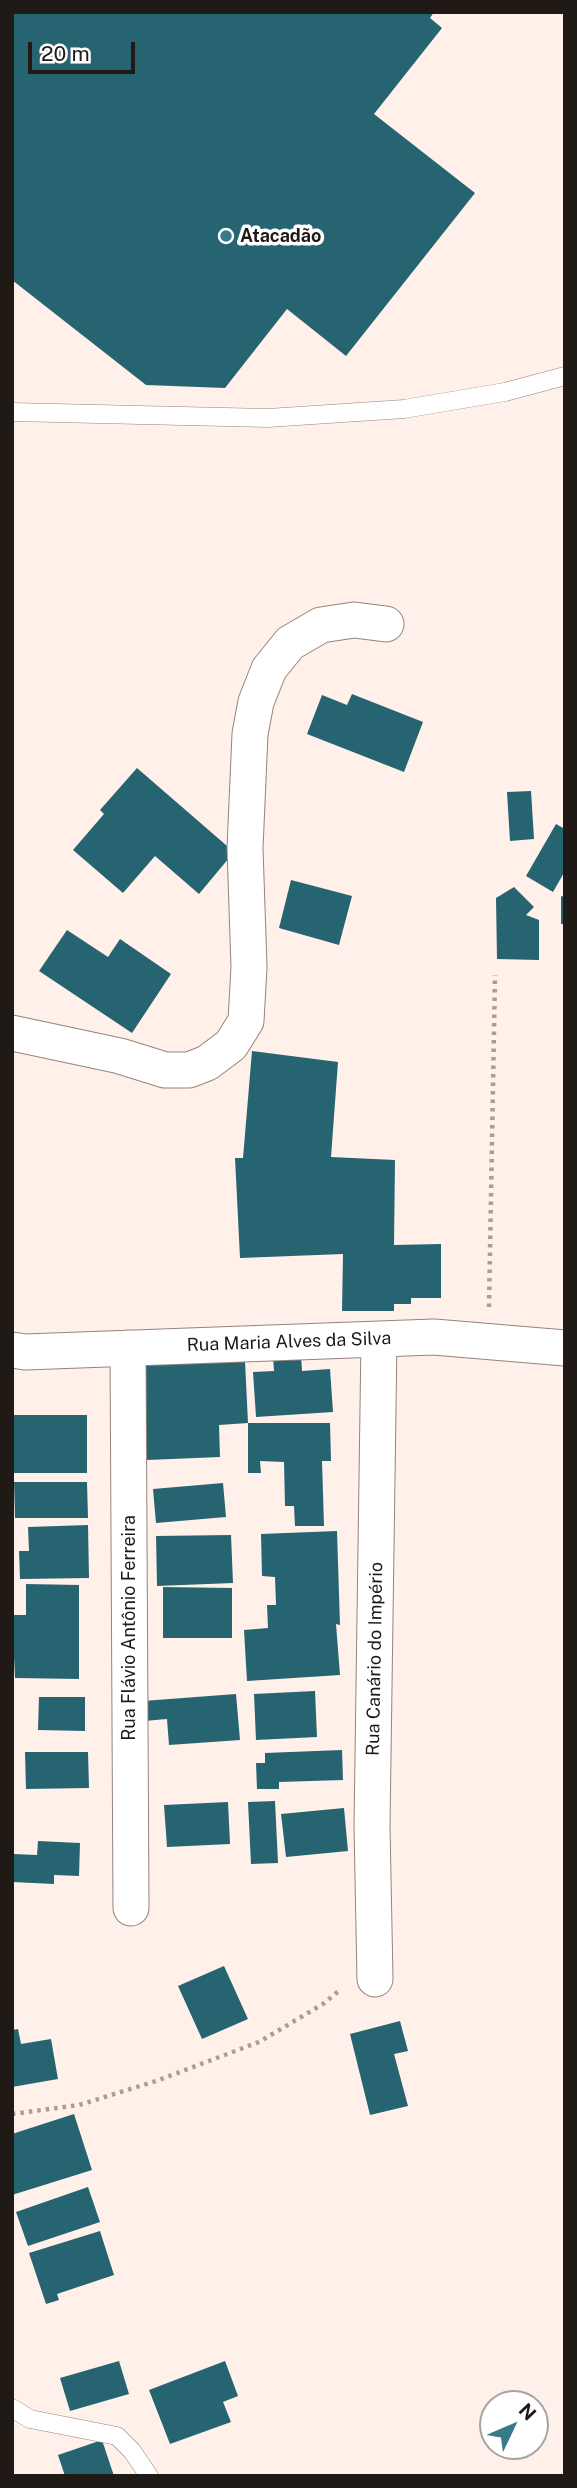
<!DOCTYPE html>
<meta charset="utf-8">
<style>
body{margin:0}
#map{position:relative;width:577px;height:2488px;overflow:hidden;background:#fff0e9;font-family:"Public Sans",sans-serif}
canvas{display:block}
.frame{position:absolute;inset:0;border:14px solid #201a16;pointer-events:none}
.north{position:absolute;left:479px;top:2390px;width:70px;height:70px;box-sizing:border-box;background:#fff;border:2px solid #a6a3a2;border-radius:50%;rotate:46deg;font-size:19px;font-weight:700;line-height:28px;text-align:center;color:#201a16}
.north::after{content:'';display:block;margin:auto;width:24px;height:32px;background:#377b8a;clip-path:polygon(50% 0,100% 100%,50% 72%,0 100%)}
.scale{position:absolute;left:28px;top:42px;width:107px;height:32px;box-sizing:border-box;border:4px solid #201a16;border-top:0;padding-left:9px;font-size:21px;line-height:24px;white-space:nowrap;color:#201a16;-webkit-text-stroke:5px #fff;paint-order:stroke}
</style>
<div id="map">
<canvas width="577" height="2488"></canvas>
<div class="frame"></div>
<div class="north">N</div>
<div class="scale">20 m</div>
</div>
<script>
const context = document.querySelector('canvas').getContext('2d');
context.lineJoin = 'round';
function paint(path, color) {
  context.fillStyle = color;
  context.fill(path, 'evenodd');
}
function poly(rows) {
  const path = new Path2D();
  for (const r of rows) {
    path.moveTo(r[0], r[1]);
    for (let i = 2; i < r.length; i += 2) path.lineTo(r[i], r[i + 1]);
  }
  return path;
}
function strokePath(path, color, width, dash) {
  context.strokeStyle = color;
  context.lineWidth = width;
  context.lineCap = dash ? 'butt' : 'round';
  context.setLineDash(dash || []);
  context.stroke(path);
}
function drawText(font, color, halo, rows, align = 'center') {
  context.font = font + ' "Public Sans",sans-serif';
  context.lineWidth = 7;
  context.setLineDash([]);
  context.textBaseline = 'middle';
  context.strokeStyle = halo;
  context.fillStyle = color;
  for (const [text, x, y, turn = 0] of rows) {
    context.save();
    context.translate(x, y);
    context.rotate((+turn || 0) * Math.PI / 180);
    context.textAlign = isNaN(turn) ? turn : align;
    if (halo) context.strokeText(text, 0, 0);
    context.fillText(text, 0, 0);
    context.restore();
  }
}
paint(poly([
 [12,12,434,12,430,18,442,28,374,114,475,193,346,356,287,309,225,388,146,385,12,280],
 [352,694,423,722,404,772,307,734,322,695,347,705],
 [137,768,234,852,199,894,155,856,123,893,73,850,104,814,100,810],
 [531,791,534,839,510,841,507,792],
 [556,824,565,829,565,871,553,892,526,876],
 [291,880,352,896,339,945,279,928],
 [514,887,534,907,526,915,539,920,539,960,497,959,496,898],
 [561,896,565,897,565,924,561,924],
 [67,930,108,957,120,939,171,974,132,1033,39,971],
 [252,1051,338,1062,331,1157,395,1160,394,1245,441,1244,441,1298,411,1298,411,1304,394,1304,394,1311,342,1311,343,1254,240,1258,235,1158,243,1158],
 [301,1355,302,1371,330,1369,333,1412,256,1417,253,1372,274,1371,273,1357],
 [245,1361,248,1423,330,1423,331,1461,322,1461,324,1526,295,1526,294,1506,285,1506,284,1462,260,1461,261,1473,248,1473,248,1423,219,1425,220,1457,147,1460,143,1365],
 [14,1415,87,1415,87,1473,14,1473],
 [14,1482,87,1482,88,1518,15,1518],
 [223,1483,226,1517,156,1523,153,1489],
 [88,1525,89,1578,20,1579,19,1551,29,1551,28,1527],
 [337,1531,340,1625,336,1624,340,1675,247,1681,244,1630,268,1628,267,1605,276,1605,275,1577,262,1576,261,1534],
 [231,1535,233,1583,157,1586,156,1536],
 [26,1584,79,1585,79,1679,15,1678,12,1615,26,1615],
 [163,1587,232,1588,232,1638,163,1638],
 [315,1691,317,1737,256,1740,254,1694],
 [236,1694,240,1740,169,1745,167,1719,144,1721,143,1701],
 [39,1697,85,1697,85,1731,38,1730],
 [342,1750,343,1780,279,1782,279,1789,257,1789,256,1763,265,1763,265,1753],
 [25,1752,88,1752,89,1788,26,1789],
 [275,1801,278,1863,251,1864,248,1802],
 [228,1802,230,1844,167,1847,164,1805],
 [344,1808,348,1851,286,1857,281,1814],
 [38,1841,80,1843,79,1876,54,1875,54,1884,12,1882,13,1854,37,1855],
 [224,1966,248,2019,202,2039,178,1986],
 [400,2021,408,2051,394,2054,408,2106,370,2115,350,2034],
 [18,2029,21,2044,51,2039,58,2079,12,2087,12,2030],
 [74,2114,92,2170,12,2195,12,2134],
 [88,2187,100,2222,28,2246,16,2212],
 [100,2231,114,2275,57,2294,59,2300,46,2304,29,2253],
 [119,2361,129,2394,70,2411,60,2378],
 [225,2361,238,2396,223,2402,231,2422,170,2444,149,2390],
 [102,2440,114,2476,65,2476,58,2455]
]), '#266472');
const lane = poly([
 [12,412,268,418,404,409,505,392,565,376],
 [12,2408,30,2419,117,2436,132,2451,149,2476]
]);
const street = poly([
 [12,1033,120,1056,165,1070,189,1070,207,1063,231,1045,246,1021,249,967,245,848,250,734,256,702,269,669,290,643,321,625,354,620,386,624],
 [128,1348,131,1908],
 [12,1350,25,1352,434,1337,565,1348],
 [375,1979,372,1826,379,1339]
]);
strokePath(lane, '#94847c', 19);
strokePath(street, '#94847c', 37);
strokePath(poly([
 [489,1307,495,975],
 [12,2114,79,2105,156,2081,259,2042,323,2004,341,1989]
]), '#a99d97', 4.5, [3.5, 5]);
strokePath(lane, '#fff', 18);
strokePath(street, '#fff', 35);
for (const [x, y, r, color] of [
 [226,236,7,"#377b8a"]
]) {
  const dot = new Path2D();
  dot.arc(x, y, r, 0, 2 * Math.PI);
  context.fillStyle = color;
  context.fill(dot);
  strokePath(dot, '#fff', 2.5);
}
drawText('bold 18px', '#201a16', '#fff', [
 ["Atacadão",240,236]
], 'left');
drawText('18px', '#201a16', '#fff', [
 ["Rua Maria Alves da Silva",289,1342,-2],
 ["Rua Flávio Antônio Ferreira",129,1628,-90],
 ["Rua Canário do Império",375,1659,-89]
]);
</script>
